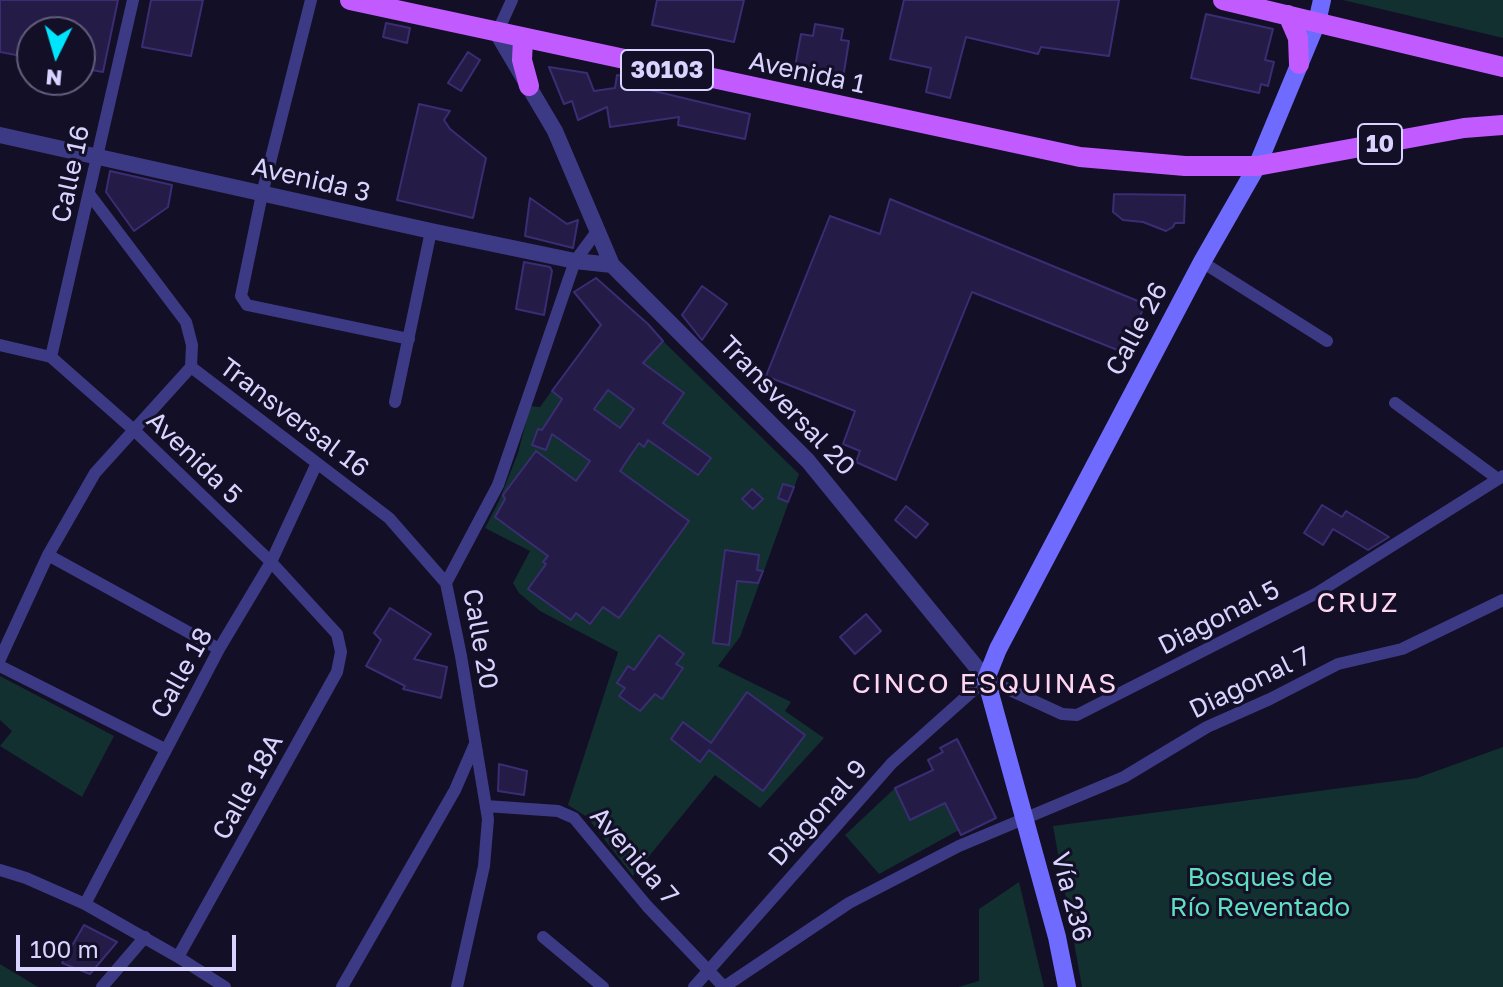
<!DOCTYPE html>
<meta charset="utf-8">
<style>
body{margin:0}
#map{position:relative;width:1503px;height:987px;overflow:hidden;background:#130f26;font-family:"Golos Text",sans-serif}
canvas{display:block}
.north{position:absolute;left:16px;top:16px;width:80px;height:80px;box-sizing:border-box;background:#130f26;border:2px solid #625e7d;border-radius:50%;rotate:185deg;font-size:22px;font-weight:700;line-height:32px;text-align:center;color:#d9d4ff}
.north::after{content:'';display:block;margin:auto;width:28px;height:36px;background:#00e5ff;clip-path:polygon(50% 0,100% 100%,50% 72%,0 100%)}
.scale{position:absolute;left:16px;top:935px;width:220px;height:36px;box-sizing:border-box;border:4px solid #d9d4ff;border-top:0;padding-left:10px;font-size:24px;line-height:28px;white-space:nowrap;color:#d9d4ff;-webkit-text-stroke:6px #130f26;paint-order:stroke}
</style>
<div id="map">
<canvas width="1503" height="987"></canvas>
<div class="north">N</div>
<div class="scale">100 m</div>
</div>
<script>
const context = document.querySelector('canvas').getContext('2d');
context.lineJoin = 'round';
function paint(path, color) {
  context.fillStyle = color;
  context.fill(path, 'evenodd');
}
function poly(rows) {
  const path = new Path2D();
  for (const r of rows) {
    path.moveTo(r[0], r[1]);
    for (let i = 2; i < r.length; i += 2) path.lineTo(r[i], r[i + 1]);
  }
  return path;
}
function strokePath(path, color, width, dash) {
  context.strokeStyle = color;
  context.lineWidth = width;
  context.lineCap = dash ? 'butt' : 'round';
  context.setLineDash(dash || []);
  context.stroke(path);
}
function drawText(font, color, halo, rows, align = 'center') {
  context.font = font + ' "Golos Text",sans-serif';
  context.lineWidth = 6;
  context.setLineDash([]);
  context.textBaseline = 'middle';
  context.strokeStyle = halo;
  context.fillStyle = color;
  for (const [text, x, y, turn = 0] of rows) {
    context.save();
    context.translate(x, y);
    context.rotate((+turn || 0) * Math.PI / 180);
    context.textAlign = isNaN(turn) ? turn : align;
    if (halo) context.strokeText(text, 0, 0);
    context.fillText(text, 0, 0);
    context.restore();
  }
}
paint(poly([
 [1343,0,1503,0,1503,38],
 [600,324,647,359,663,341,799,474,740,637,718,666,791,702,785,711,824,738,760,808,715,775,633,876,587,817,568,805,618,652,540,611,519,593,513,583,530,551,485,528,499,501,518,453,530,406,540,407],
 [0,676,114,736,82,797,0,746,12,731,0,720],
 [1503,747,1503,987,1082,987,1053,826,1417,778],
 [895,788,910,818,945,803,959,830,879,874,845,835],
 [1019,882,1044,987,958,987,979,981,979,909],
 [0,964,38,987,0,987]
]), '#12302f');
const building = poly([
 [0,0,118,0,103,72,80,68,80,32,32,32,32,58,0,52,0,0],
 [151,0,203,0,191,56,142,47,151,0],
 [657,0,744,0,734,42,652,25,657,0],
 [904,0,1119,0,1109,56,1041,47,1038,54,966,37,950,98,926,92,931,68,890,59,904,0],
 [1206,14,1273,29,1265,60,1274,62,1268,86,1261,84,1259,93,1191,78,1206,14],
 [386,23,410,28,407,43,383,37,386,23],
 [815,24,843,29,841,40,849,41,843,78,795,67,801,34,813,36,815,24],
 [468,52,480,60,461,91,448,83,468,52],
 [549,67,587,73,594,91,615,88,617,75,652,82,650,90,750,114,745,139,678,125,679,117,610,127,607,107,578,120,572,101,564,104,549,67],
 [419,104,450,111,444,120,450,129,486,158,473,218,397,200,419,104],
 [110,171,172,185,168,207,134,231,106,192,110,171],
 [1114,194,1185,195,1184,223,1175,223,1173,227,1166,231,1143,222,1123,220,1113,212,1114,194],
 [530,198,567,224,578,220,573,248,525,236,530,198],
 [890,199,1145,304,1125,353,972,292,896,480,856,462,860,451,843,444,855,411,766,376,830,216,880,234,890,199],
 [524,262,550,267,552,271,544,315,516,309,524,262],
 [596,278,648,324,663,341,643,363,684,393,663,423,711,458,698,475,648,440,644,447,639,443,620,471,689,521,619,618,603,607,590,624,576,613,571,620,528,589,546,564,543,562,548,556,495,517,505,499,503,495,536,451,576,481,590,461,552,434,546,450,532,445,538,429,542,430,562,399,552,391,601,325,574,292,596,278],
 [608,390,634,409,620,428,594,409,608,390],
 [702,286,727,304,702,340,682,315,702,286],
 [783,484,794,487,788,502,778,498,783,484],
 [752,489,763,499,753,509,742,499,752,489],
 [1322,505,1342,517,1346,511,1389,537,1368,550,1333,529,1323,545,1304,533,1322,505],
 [906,506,928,524,916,538,895,520,906,506],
 [725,550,759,555,757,570,763,571,758,583,737,581,729,645,713,643,725,550],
 [390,608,431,634,414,659,447,667,441,698,403,689,405,686,366,666,381,640,374,633,390,608],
 [866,614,881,631,855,654,840,637,866,614],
 [659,635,684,654,676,664,683,668,662,699,655,694,640,711,619,696,625,688,617,683,628,666,634,670,659,635],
 [747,692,805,735,763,791,709,750,700,762,671,739,683,722,711,743,747,692],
 [957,739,996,818,961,835,945,803,910,820,895,788,933,770,928,760,943,752,940,748,957,739],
 [499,764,527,771,524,795,498,791,499,764],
 [84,925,117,942,90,974,62,963,84,925]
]);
paint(building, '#241b47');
strokePath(building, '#3b2d73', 2);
strokePath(poly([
 [311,0,262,194,241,296,247,305,409,339],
 [497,33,512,0],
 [90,195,186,322,192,345,191,367,389,518,446,583],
 [1202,262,1327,341],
 [0,345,51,357,135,431,271,562,337,634,341,652,337,672,178,957],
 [51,357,133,0],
 [395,402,431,231],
 [1395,403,1498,479],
 [48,555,219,649],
 [0,659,48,555,95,473,191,367],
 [0,666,165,749],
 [486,806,558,811,574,818,647,906,724,987],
 [0,870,26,878,85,904,178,957,225,987],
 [85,904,219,649,271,562,317,463],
 [543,937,603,987],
 [102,987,145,937],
 [342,987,455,790,475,744],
 [457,987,484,866,488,819,461,656,446,583,498,485,575,261,598,230],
 [694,987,892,763,986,679,1062,714,1077,715,1317,593,1503,476],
 [724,987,849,903,959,846,1124,777,1207,727,1270,699,1338,664,1402,649,1503,600]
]), '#3d3a85', 12);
strokePath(poly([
 [497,33,555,131,612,265,808,461,986,679],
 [0,135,431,231,575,261,612,265]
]), '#3d3a85', 16);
strokePath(poly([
 [1067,987,1057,937,986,679,998,649,1202,262,1257,166,1317,22,1322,0]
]), '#6f6bff', 18);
strokePath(poly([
 [350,0,1080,157,1185,166,1257,166,1464,128,1503,125],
 [1223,0,1503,67],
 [1288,15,1298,38,1299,64],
 [523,39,522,60,529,86]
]), '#c25bff', 20);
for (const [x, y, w] of [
 [667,70,92],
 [1380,144,44]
]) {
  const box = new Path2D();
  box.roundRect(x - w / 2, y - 20, w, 40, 6);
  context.fillStyle = '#130f26';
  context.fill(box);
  strokePath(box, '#d9d4ff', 2);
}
drawText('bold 24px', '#d9d4ff', null, [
 ["30103",667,70],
 ["10",1380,144]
]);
drawText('26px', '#d9d4ff', '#130f26', [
 ["Avenida 1",807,73,12],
 ["Calle 16",71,174,-78],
 ["Avenida 3",311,180,13],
 ["Calle 26",1137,329,-62],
 ["Transversal 20",787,406,46],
 ["Transversal 16",294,418,37],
 ["Avenida 5",194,458,44],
 ["Diagonal 5",1219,618,-27],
 ["Calle 20",480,639,80],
 ["Calle 18",182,673,-61],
 ["Diagonal 7",1250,683,-26],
 ["Calle 18A",248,787,-61],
 ["Diagonal 9",818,813,-48],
 ["Avenida 7",634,856,49],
 ["Vía 236",1071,897,75]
]);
drawText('26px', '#5fe0c0', '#130f26', [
 ["Bosques de",1260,878],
 ["Río Reventado",1260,908]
]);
context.letterSpacing = '2px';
drawText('28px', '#ffd6f0', '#130f26', [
 ["CRUZ",1358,603],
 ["CINCO ESQUINAS",985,684]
]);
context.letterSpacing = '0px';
</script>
